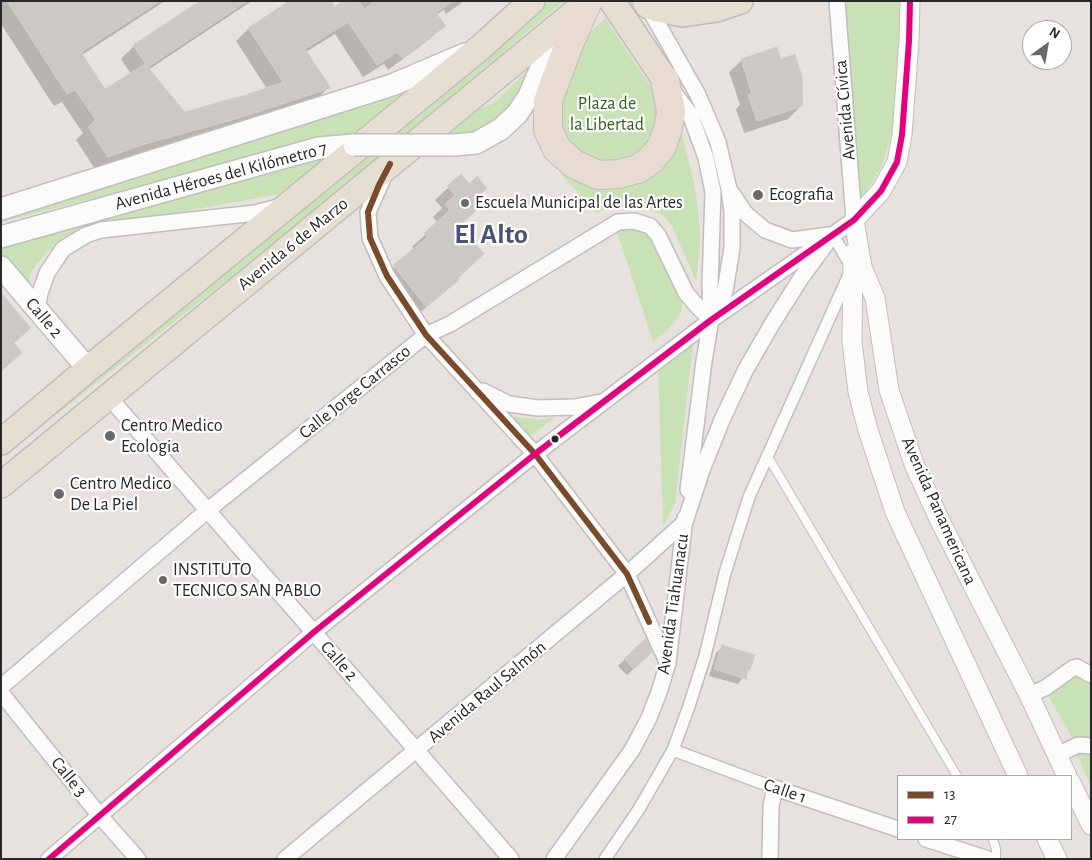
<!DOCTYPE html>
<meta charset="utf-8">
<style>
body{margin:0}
#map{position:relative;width:1092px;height:860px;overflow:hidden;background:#e7e2dd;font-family:"Alegreya Sans",sans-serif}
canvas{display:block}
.frame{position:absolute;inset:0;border:2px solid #282828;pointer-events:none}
.legend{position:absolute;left:897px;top:775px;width:175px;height:65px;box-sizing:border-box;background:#fff;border:1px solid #a9a9a9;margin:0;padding:6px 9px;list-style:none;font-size:15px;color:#282828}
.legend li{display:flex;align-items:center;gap:10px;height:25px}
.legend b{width:25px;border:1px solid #a9a9a9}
.north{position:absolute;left:1022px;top:20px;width:50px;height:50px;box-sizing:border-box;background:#fff;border:1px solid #a9a9a9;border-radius:50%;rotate:32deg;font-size:14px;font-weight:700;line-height:20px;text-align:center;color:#282828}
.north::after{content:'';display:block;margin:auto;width:18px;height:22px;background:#6b6967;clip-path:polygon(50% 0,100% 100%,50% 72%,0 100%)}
</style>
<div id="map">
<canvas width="1092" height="860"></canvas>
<div class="frame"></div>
<ul class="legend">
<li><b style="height:6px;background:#7a4b2a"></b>13</li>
<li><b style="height:6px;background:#e5007d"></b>27</li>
</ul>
<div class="north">N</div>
</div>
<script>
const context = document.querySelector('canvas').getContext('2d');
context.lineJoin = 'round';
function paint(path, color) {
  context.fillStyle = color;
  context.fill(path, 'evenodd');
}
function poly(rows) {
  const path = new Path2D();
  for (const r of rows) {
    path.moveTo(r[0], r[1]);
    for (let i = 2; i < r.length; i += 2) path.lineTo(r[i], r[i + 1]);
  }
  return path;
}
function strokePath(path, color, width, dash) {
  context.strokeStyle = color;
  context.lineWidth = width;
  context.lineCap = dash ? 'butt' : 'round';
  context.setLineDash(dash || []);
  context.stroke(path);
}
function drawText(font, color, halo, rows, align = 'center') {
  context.font = font + ' "Alegreya Sans",sans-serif';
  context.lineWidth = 4.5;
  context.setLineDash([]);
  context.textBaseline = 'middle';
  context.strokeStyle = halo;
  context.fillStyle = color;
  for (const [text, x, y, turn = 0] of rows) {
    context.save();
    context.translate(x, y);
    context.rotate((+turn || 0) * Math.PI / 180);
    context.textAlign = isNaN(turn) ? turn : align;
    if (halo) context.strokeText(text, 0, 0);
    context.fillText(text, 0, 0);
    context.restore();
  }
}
paint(poly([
 [546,1,564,1,326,202,28,437,112,362],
 [845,1,903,1,892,134,880,170,861,199],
 [605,18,659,99,661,117,647,154,602,168,559,141,560,85,575,47],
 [533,65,528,83,503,117,469,136,434,138,462,116,494,103],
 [443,71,363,136,316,142,1,222,1,220,353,109],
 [677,116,694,183,699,217,700,247,696,281,672,226,663,216,647,208,624,206,609,208,596,213,560,173,584,184,605,186],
 [345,152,290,192,175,213,102,222,72,233,64,237,44,255,31,272,27,292,1,260,1,247,42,234],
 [635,224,654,232,683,297,681,313,669,329,653,341,615,226],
 [693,343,675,504,663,526,658,365],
 [504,415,538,420,555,417,527,439],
 [1075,673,1091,679,1091,740,1076,739,1071,736,1049,697,1049,693],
 [1091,750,1091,787,1077,754,1078,751]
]), '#c9e2b5');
paint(poly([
 [1,1,165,1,82,55,105,91,131,74,121,59,134,46,202,1,252,1,148,70,184,113,236,100,267,89,236,41,248,29,291,1,335,8,344,3,343,1,464,1,446,14,444,10,436,15,444,26,431,38,388,70,384,64,363,77,335,34,306,52,329,87,316,100,225,130,127,157,95,169,76,140,83,133,62,102,54,106,1,24],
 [742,60,801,106,788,119,744,133,736,109,740,105,729,72],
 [461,176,483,204,458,227,458,280,445,292,412,319,381,279,415,249,412,247,438,223,433,217,442,208,435,200],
 [645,640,651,652,627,675,618,666],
 [722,647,753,656,749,670,738,684,709,676,716,653]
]), '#0003');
const building = poly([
 [7,1,160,1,81,52,105,89,145,64,185,112,237,97,237,98,283,82,248,28,289,1,332,1,335,7,343,1,359,1,364,9,375,1,453,1,436,13,446,26,402,58,397,52,377,65,348,22,305,49,331,88,239,118,141,145,108,157,88,127,96,120,75,90,67,94,7,1],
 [200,1,247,1,148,67,133,45,200,1],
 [777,47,781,59,795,54,802,77,803,106,757,121,748,95,752,94,741,59,777,47],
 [461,174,469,184,477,176,487,188,478,197,484,204,459,226,484,254,458,278,459,280,426,307,393,265,428,237,424,233,450,210,445,204,455,195,447,186,461,174],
 [1,293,31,328,14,343,22,353,1,371,1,293],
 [646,638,652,652,634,669,624,659,646,638],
 [722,645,755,655,750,670,748,669,746,679,714,669,722,645]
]);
paint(building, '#ccc8c4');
strokePath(building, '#d2cec9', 1);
const service = poly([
 [767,455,957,776],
 [993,839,996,849,996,859]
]);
const pedestrian = poly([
 [673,750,775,788],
 [605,859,639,809,673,750,689,706,705,656,725,573,749,497,852,268,833,235]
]);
const minor = poly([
 [647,5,698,95,718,142,729,189,732,211,732,248,725,291,712,318],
 [672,90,690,114,706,158,713,192,710,286,711,320,704,361,688,490],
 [385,174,368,212,370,238,387,276,426,335,535,454,627,574,667,662],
 [731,192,745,213,765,230,792,240,829,235],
 [37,309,40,293,47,273,63,249,86,235,101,230,255,213,278,207],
 [483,391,509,404,538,408,575,407,601,402],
 [108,396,511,859],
 [1,687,208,510,426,335,450,324,618,222,634,221,650,226,658,235,686,293,698,307,711,320],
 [1,693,100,816,138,859],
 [1029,695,1045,688,1073,668,1077,667,1091,675],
 [1057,755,1078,745,1091,746],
 [926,839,988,859],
 [49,859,314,632,535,454,711,320,854,220,837,1],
 [285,859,627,574,685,522,702,470,722,420,745,371,772,324,801,278,826,244],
 [554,859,632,750,649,718,659,692,668,663,685,518],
 [770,859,771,806,775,788,898,829]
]);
const tertiary = poly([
 [854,220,862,267,875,298,889,390,914,464,940,521,1029,695,1067,776],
 [854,220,881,191,897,162,902,135,909,41,910,1],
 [853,253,852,341,858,392,868,430,895,512,1018,776],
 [1071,783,1091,825],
 [1047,839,1057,859]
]);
const secondary = poly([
 [454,145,476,143,501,129,517,114,529,96,559,25],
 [1,209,392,85,465,54],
 [1,237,286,157,319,148,354,145],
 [1,267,88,369]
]);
const trunk = poly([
 [612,1,665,80],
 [645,1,647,5,657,9,683,14,717,9,740,1],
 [1,442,88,369,481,47,532,1],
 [1,485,586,3]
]);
const motorway = poly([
 [588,1,569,44,548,101,548,130,557,149,574,164,598,175,619,174,638,169,651,160,662,146,668,129,671,112,665,80]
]);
strokePath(service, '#c0bebf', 10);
strokePath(pedestrian, '#c0bebf', 14);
strokePath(minor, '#c0bebf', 18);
strokePath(tertiary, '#c0bebf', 21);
strokePath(secondary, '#c0bebf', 24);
strokePath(trunk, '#bfbdbc', 28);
strokePath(motorway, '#bfbdbc', 30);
strokePath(service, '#fbfbfa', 8);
strokePath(pedestrian, '#fbfbfa', 11);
strokePath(minor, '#fbfbfa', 15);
strokePath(tertiary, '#fbfbfa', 19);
strokePath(secondary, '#fbfbfa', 21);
strokePath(trunk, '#e7ded2', 25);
strokePath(motorway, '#e8dbd2', 28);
const secondaryBridge = poly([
 [354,145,454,145]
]);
strokePath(secondaryBridge, '#c0bebf', 24, []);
strokePath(secondaryBridge, '#fbfbfa', 21);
strokePath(poly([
 [390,164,379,185,368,212,370,238,387,276,426,335,535,454,627,574,649,622]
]), '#7a4b2a', 6);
strokePath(poly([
 [49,859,314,632,535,454,711,320,854,220,881,191,897,162,902,135,909,41,910,1]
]), '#e5007d', 6);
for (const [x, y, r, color] of [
 [758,195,6,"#6b6967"],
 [465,203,5,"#6b6967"],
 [110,436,6,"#6b6967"],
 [555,439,4.5,"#282828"],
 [59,494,6,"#6b6967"],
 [163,580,5,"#6b6967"]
]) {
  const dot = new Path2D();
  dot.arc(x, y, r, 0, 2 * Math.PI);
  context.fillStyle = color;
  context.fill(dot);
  strokePath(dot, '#fff', 2);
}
drawText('18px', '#2b6419', '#fff', [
 ["Plaza de",607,104],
 ["la Libertad",607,125]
]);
drawText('18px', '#282828', '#fff', [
 ["Avenida Cívica",845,110,-95],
 ["Avenida Héroes del Kilómetro 7",221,176,-15],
 ["Avenida 6 de Marzo",293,244,-39],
 ["Calle 2",44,318,50],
 ["Calle Jorge Carrasco",355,392,-39],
 ["Avenida Panamericana",939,511,66],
 ["Avenida Tiahuanacu",673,604,-82],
 ["Calle 2",339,661,49],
 ["Avenida Raul Salmón",487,692,-40],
 ["Calle 3",69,777,51],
 ["Calle 1",785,791,19]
]);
drawText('18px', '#282828', '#fff', [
 ["Ecografia",769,195],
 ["Escuela Municipal de las Artes",475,203],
 ["Centro Medico",121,426],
 ["Ecologia",121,447],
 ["Centro Medico",70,484],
 ["De La Piel",70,505],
 ["INSTITUTO",173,570],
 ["TECNICO SAN PABLO",173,591]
], 'left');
drawText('bold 28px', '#495378', '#fff', [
 ["El Alto",491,235]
]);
</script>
